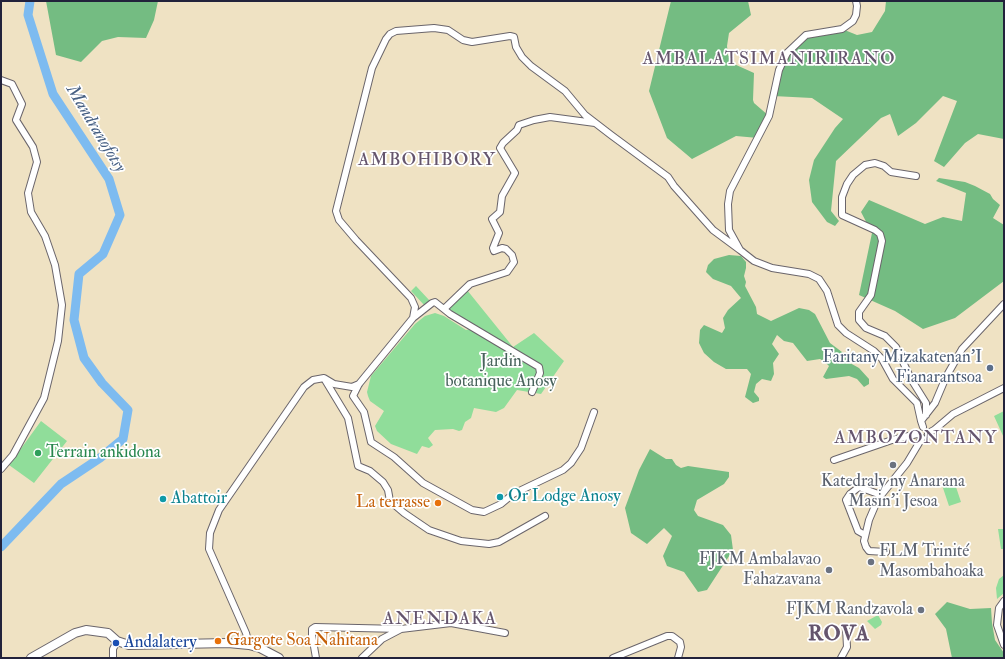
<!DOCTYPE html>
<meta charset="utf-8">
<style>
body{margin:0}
#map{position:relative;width:1005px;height:659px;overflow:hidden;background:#efe2c3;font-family:"IM FELL Double Pica",serif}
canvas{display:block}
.frame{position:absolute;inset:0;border:2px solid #22223b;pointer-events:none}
</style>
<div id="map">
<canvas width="1005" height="659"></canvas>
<div class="frame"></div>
</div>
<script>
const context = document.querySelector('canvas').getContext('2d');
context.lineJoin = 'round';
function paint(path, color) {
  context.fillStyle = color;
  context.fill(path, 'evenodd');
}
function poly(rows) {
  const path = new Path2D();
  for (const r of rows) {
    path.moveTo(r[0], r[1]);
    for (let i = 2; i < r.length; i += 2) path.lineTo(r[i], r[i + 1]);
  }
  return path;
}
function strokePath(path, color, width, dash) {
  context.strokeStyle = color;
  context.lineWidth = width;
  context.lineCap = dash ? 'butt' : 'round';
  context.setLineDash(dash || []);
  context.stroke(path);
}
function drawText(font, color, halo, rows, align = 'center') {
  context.font = font + ' "IM FELL Double Pica",serif';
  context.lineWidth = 3.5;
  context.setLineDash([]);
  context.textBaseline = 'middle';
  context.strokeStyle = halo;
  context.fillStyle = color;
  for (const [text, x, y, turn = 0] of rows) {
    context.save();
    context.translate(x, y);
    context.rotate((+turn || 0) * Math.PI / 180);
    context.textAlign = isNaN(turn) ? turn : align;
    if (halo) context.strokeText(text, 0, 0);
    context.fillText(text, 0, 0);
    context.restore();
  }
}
paint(poly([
 [416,286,430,301,425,306,411,291],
 [467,290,513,347,534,333,564,361,541,394,517,390,504,408,496,412,474,408,471,418,465,422,462,430,459,431,453,429,435,430,428,438,433,445,429,448,422,446,417,454,391,444,377,431,375,426,384,411,370,401,368,396,367,392,371,376,415,324,425,316,435,313,444,316,466,330,475,328,445,308],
 [1004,411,1004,438,994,416],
 [41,421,67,441,34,483,9,465],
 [954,481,961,502,949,506,942,485],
 [998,529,1004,529,1004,549,1001,549],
 [1004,575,1004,593,997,599,996,588,999,579],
 [878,615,882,622,881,625,875,629,867,621]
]), '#90dd9a');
paint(poly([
 [46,1,158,1,154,20,146,38,118,37,102,41,81,62,56,55],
 [671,1,748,1,751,15,729,33,727,46,728,55,734,64,754,73,753,100,754,103,769,116,758,138,736,136,692,159,667,138,649,91],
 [886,1,1004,1,1004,139,978,134,965,143,944,167,934,161,957,101,943,96,916,123,898,136,890,114,881,118,836,161,831,211,839,221,835,226,827,222,812,202,809,180,814,160,835,128,843,119,812,98,773,96,787,53,806,35,842,29,857,35,872,32,885,11],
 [939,178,965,182,975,186,990,194,993,199,1000,205,993,218,1004,225,1004,281,955,318,923,329,895,311,859,295,872,233,861,212,869,200,925,224,943,217,962,221,966,193,936,181],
 [729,255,741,256,746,262,746,268,744,276,746,282,745,286,756,307,757,314,771,321,799,308,809,310,815,314,830,343,850,358,850,363,859,368,869,379,869,384,864,387,857,379,849,376,826,379,823,377,829,366,825,362,820,359,807,361,793,343,784,341,777,335,772,344,779,354,773,363,774,374,771,381,762,379,756,384,754,392,759,398,759,401,753,403,745,397,751,374,747,369,726,369,714,362,704,353,699,343,700,330,704,325,722,333,725,328,723,318,728,310,741,298,731,286,713,279,706,272,708,265,714,259],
 [650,449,666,459,672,459,676,465,681,468,688,466,729,472,729,477,724,484,697,500,694,510,698,516,723,525,731,535,733,550,707,590,698,592,684,572,667,566,663,556,672,536,664,528,647,544,631,533,625,508,639,470],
 [947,602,970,609,991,608,992,623,995,640,1004,653,1004,658,952,658,946,629,935,614]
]), '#74bc82');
strokePath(poly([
 [1,547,61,484,100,458,123,439,128,410,102,383,84,358,74,320,79,274,103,254,120,215,109,179,53,94,28,15,30,1]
]), '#7dbbf0', 9);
const minor = poly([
 [856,1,857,6,856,15,853,21,842,29,806,35,787,53,779,70,769,116,730,191,728,204,729,230,740,250,754,261,772,268,809,274,819,279,827,291,838,325,846,333,874,351,882,359,893,379,917,403,921,421],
 [1,80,12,84,22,104,16,120,33,147,37,162,28,193,31,212,45,236,55,265,62,305,58,341,44,398,13,455,1,469],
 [916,176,891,172,884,166,875,163,865,165,853,175,847,184,842,197,842,215,875,230,880,234,882,241,871,295,859,312,859,320,866,328,885,336,896,347,911,379,926,403,926,415],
 [444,309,470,284,507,272,514,262,512,255,506,249,502,248,494,251,493,248,499,233,492,219,500,212,502,196,515,173,500,148,503,143,517,130,519,125,534,120,550,117,595,123],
 [413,318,415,307,411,298,356,240,339,220,336,211,372,68,386,39,390,34,396,31,434,28,448,30,463,40,472,42,510,36,514,37,516,47,522,57,531,66,565,91,585,115,611,135,668,177,674,186,713,230,740,250],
 [325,380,348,418,358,466,370,471,383,482,388,490,390,501,404,513,429,530,461,541,489,544,499,542,545,516],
 [532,392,540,373,539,367,450,314,435,302,432,303,413,318,359,384,353,396,364,412,371,442,394,457,423,483,472,510,484,512,501,504,513,494,563,470,571,463,581,448,594,412],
 [923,427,921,421,935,403,946,377,962,349,1004,304],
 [928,433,934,430,953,414,1004,388],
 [834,460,892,440,917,434],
 [865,535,858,531,846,500,850,494,859,487,881,495],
 [886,552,869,551,866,547,864,541,869,520,878,499,907,463,922,438],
 [1004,601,999,608,997,625,1004,645],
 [249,645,246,633,209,549,210,533,219,510,304,387,313,380,324,378,334,384,352,387,359,384],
 [113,658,113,649,117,641],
 [316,658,312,635,312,629,315,627,401,629],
 [362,658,382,639,401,629,451,623,505,633],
 [613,658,667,636,672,636,680,642,681,647,678,658],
 [841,658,847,647,846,628]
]);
const major = poly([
 [31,658,75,633,86,630,108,633,117,641,129,645,228,643,249,645,260,648,279,658]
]);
strokePath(minor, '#6a656b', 8);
strokePath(major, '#6a656b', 10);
strokePath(minor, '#fff', 6);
strokePath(major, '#fff', 8);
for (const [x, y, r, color] of [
 [990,368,4,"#5c6f8a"],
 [38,453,4,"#2e9e5b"],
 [893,465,4,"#6b7280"],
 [500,497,4,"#0f9aa8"],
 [163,499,4,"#0f9aa8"],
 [438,503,4,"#e8710a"],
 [871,562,4,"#6b7280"],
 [829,570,4,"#6b7280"],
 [921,610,4,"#6b7280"],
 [218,641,4,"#e8710a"],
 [116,643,4,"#1a4fb4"]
]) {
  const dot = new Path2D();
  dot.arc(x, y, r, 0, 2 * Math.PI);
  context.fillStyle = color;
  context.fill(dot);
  strokePath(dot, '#fff', 1.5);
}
drawText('17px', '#4e5e75', '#fff', [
 ["Faritany Mizakatenan'I",982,358],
 ["Fianarantsoa",982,378]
], 'right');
drawText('17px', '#48635c', '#fff', [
 ["Jardin",501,362],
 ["botanique Anosy",501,382]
]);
drawText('17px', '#27864d', '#fff', [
 ["Terrain ankidona",46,453]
], 'left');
drawText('17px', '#5b616d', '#fff', [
 ["Katedraly ny Anarana",893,482,"center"],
 ["Masin'i Jesoa",893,502,"center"],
 ["FLM Trinité",879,552,"left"],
 ["Masombahoaka",879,572,"left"],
 ["FJKM Ambalavao",821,560],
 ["Fahazavana",821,580],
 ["FJKM Randzavola",913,610]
], 'right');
drawText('17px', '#0d838f', '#fff', [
 ["Or Lodge Anosy",508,497],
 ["Abattoir",171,499]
], 'left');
drawText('17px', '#c56008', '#fff', [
 ["La terrasse",430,503],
 ["Gargote Soa Nahitana",226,641,"left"]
], 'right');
drawText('17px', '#164399', '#fff', [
 ["Andalatery",124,643]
], 'left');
context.letterSpacing = '1px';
drawText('18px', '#65556d', '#fff', [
 ["AMBALATSIMANIRIRANO",769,60],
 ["AMBOHIBORY",427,161],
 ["AMBOZONTANY",916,439],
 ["ANENDAKA",440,620]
]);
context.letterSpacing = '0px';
drawText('italic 18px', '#465f83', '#fff', [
 ["Mandranofotsy",95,129,59]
]);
context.letterSpacing = '1px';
drawText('bold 21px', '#65556d', '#fff', [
 ["ROVA",839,635]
]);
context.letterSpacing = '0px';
</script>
